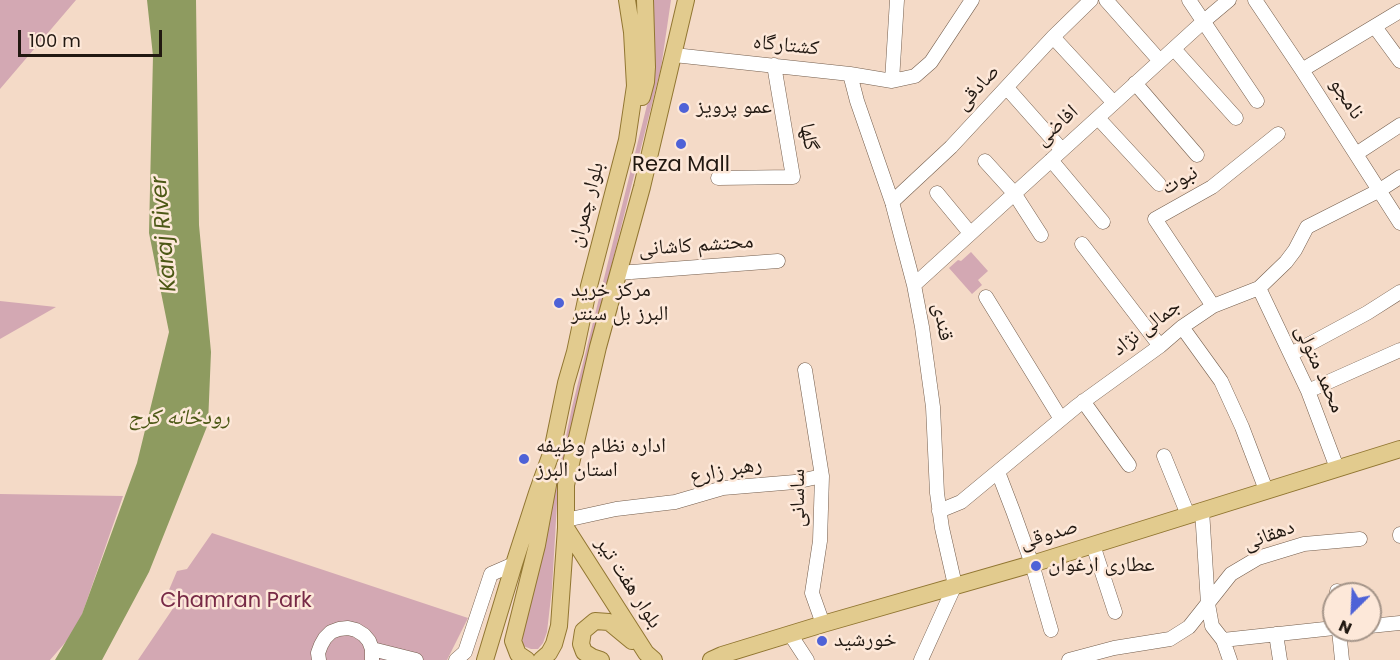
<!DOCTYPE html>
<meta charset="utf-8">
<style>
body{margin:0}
#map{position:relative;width:1400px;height:660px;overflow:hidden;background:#f4dac7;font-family:Poppins,sans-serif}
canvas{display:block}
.north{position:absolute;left:1322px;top:582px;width:60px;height:60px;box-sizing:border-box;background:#fde8d9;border:2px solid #a59589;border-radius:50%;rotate:204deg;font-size:16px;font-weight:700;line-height:24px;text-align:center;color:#211811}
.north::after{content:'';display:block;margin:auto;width:21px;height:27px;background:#4e62d7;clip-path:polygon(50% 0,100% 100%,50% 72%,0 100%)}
.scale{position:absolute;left:18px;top:30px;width:144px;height:27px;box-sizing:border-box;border:3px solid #211811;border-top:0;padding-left:8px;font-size:18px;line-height:21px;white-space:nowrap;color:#211811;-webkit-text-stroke:4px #fde8d9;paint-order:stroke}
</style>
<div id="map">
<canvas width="1400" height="660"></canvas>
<div class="north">N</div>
<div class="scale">100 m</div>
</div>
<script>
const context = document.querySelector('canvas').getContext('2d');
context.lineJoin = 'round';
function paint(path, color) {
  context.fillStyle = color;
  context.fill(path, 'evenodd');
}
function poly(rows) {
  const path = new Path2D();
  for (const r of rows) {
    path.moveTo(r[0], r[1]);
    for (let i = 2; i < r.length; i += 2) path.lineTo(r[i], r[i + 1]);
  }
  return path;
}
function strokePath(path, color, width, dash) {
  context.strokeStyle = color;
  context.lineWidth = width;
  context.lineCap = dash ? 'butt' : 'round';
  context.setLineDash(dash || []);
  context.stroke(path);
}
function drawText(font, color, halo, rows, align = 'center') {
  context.font = font + ' Poppins,"Noto Naskh Arabic",sans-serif';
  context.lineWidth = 5;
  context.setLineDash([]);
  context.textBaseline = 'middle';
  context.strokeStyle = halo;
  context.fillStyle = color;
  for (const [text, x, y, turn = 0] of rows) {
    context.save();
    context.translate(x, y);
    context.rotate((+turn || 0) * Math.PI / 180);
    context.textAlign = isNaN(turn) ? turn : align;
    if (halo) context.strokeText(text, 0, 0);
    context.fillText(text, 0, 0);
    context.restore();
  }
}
paint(poly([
 [0,0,76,0,0,89],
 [651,0,671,0,661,68,576,407,557,503,552,588,547,632,543,643,538,649,531,649,523,646,522,636,552,504,572,407,647,105,654,73,655,39],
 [971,252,988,271,978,280,982,285,972,294,949,268,958,260,961,261],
 [0,301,56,307,0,339],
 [0,494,123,496,77,629,50,660,0,660],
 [212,533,468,618,447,660,138,660,176,604,166,597,177,571,187,569]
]), '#d3a8b3');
paint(poly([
 [147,0,196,0,199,225,211,352,208,424,149,572,102,660,55,660,82,614,137,463,169,332,149,233,153,56]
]), '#8e9b60');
const minor = poly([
 [1106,0,1160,61],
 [1189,0,1257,101],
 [1255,0,1302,70,1400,223],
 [1375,27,1400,61],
 [1053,37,1114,103],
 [1174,49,1236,118],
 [674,55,850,74,892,81,915,76,931,62,972,0],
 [1302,70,1400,11],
 [850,74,857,101,892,202,914,285,922,327,933,407,937,493,942,528,955,585,921,660],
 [892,81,897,0],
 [1135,83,1197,155],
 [1007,88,1062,150],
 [1098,118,1159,184],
 [1356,154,1400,125],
 [1051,160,1103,222],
 [985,161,1014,193,1041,235],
 [718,178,793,177,774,65],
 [937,193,970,233],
 [892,202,951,147,1053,37,1091,0],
 [1082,244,1160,346],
 [618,273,778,261],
 [914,285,1204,21,1229,0],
 [1259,288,1308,391,1337,468],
 [986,297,1061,419],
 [1213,306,1155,219,1212,187,1278,134],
 [1182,327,1221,381,1242,427,1266,490],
 [1291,354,1367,313,1400,292],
 [805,370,822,476,820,541,812,593,823,624],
 [1308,391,1400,350],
 [1083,401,1129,465],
 [1164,456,1188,515],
 [998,472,1013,511,1032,564,1051,630],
 [1202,510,1208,604,1212,626,1223,640,1230,660],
 [939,511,961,502,1077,406,1160,346,1182,327,1213,306,1259,288,1286,262,1295,250,1307,227,1380,190,1400,177],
 [566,520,616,509,675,502,723,488,795,482,822,476],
 [1400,534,1400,536],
 [1093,545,1115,612],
 [1337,591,1337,594],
 [1370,626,1400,623],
 [1339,630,1342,660],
 [790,634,807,660],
 [1276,634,1280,660],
 [1223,640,1334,628],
 [372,649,416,660],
 [319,660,318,653,321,645,325,638,331,632,339,629,348,628,356,630,364,635,369,641,372,649,372,660],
 [456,660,465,652,491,574,514,564],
 [1069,660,1114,648,1170,639,1189,627,1231,574,1258,558,1304,544,1360,539]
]);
const major = poly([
 [642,97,646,82,647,67,645,0],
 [566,528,646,653,654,660],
 [485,660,514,564,537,493,552,451,566,383,575,352,589,286,627,140,635,86,632,32,627,0],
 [527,660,518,654,513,641,537,545,548,485],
 [541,660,549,653,554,644,559,626,566,528,566,485,598,347,642,187,686,0],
 [601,660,592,657,584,652,581,644,583,631,595,621,609,622,632,641],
 [711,660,722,655,823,624,1032,564,1400,449]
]);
strokePath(minor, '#745e4d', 15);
strokePath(major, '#917631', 18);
strokePath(minor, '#fff', 14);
strokePath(major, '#e2cb8e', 16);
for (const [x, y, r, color] of [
 [684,108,6,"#4e62d7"],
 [681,144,6,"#4e62d7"],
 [559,303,6,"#4e62d7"],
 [524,459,6,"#4e62d7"],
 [1036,566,6,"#4e62d7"],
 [822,641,6,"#4e62d7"]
]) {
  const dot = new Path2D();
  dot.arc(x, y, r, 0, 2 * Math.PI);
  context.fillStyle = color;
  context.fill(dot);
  strokePath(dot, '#fde8d9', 2);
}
drawText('21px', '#211811', '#fde8d9', [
 ["کشتارگاه",786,46,6],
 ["صادقی",978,88,-47],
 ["نامجو",1346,99,57],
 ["افاضی",1057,126,-42],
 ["گلها",808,137,80],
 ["نبوت",1180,181,-30],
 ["بلوار چمران",587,205,-75],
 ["محتشم کاشانی",696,246,-4],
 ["قندی",942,322,80],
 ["جمالی نژاد",1147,328,-37],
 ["محمد متولی",1319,369,66],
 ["رهبر زارع",726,471,-10],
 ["ساسانی",799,498,-90],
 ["صدوقی",1049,535,-17],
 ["دهقانی",1269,536,-20],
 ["بلوار هفت تیر",628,583,57]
]);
drawText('21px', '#211811', '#fde8d9', [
 ["عمو پرویز",696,108],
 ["Reza Mall",681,166,"center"],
 ["مرکز خرید",571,291],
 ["البرز بل سنتر",571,315],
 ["اداره نظام وظیفه",536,447],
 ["استان البرز",536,471],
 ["عطاری ارغوان",1048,566],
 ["خورشید",834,641]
], 'left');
drawText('21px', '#772946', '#fde8d9', [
 ["Chamran Park",236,602]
]);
drawText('italic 22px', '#4c5815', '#fde8d9', [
 ["Karaj River",165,234,-95],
 ["رودخانه کرج",179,418]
]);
</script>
